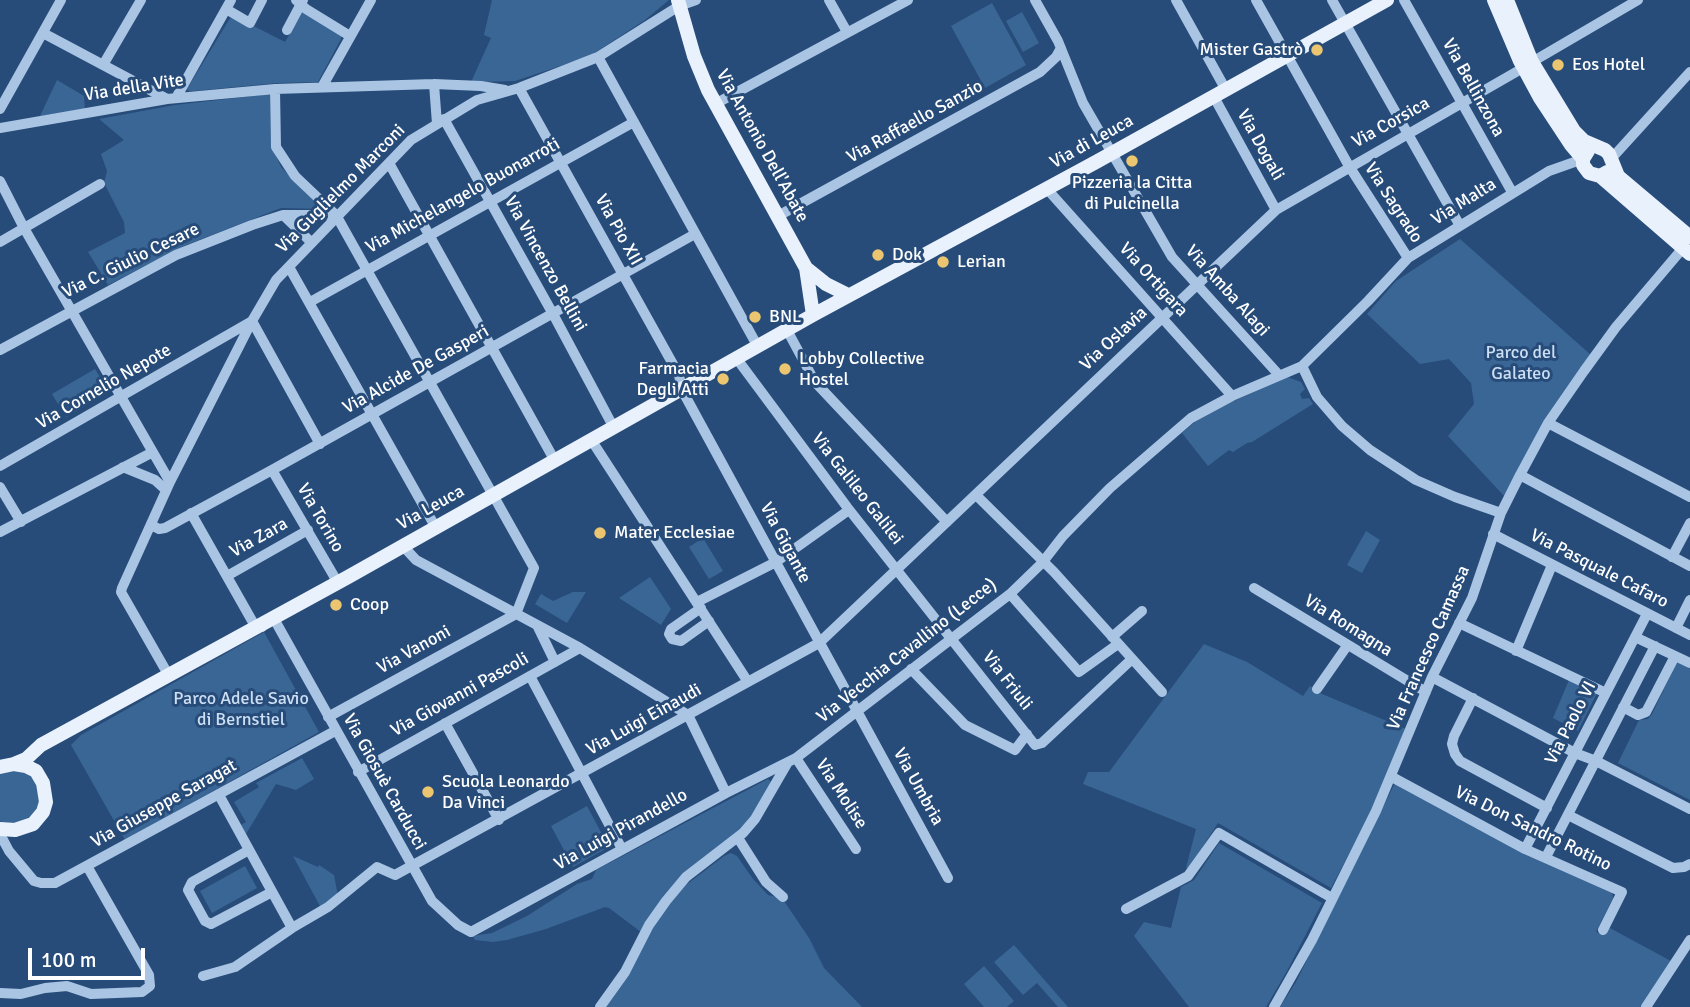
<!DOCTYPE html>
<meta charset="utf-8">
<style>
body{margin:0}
#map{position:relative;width:1690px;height:1007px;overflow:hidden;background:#274c79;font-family:Signika,sans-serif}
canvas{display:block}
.scale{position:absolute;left:28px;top:948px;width:117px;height:32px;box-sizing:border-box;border:4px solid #fff;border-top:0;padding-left:9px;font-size:21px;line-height:24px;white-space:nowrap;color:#fff;-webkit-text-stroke:5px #274c79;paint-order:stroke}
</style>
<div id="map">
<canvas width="1690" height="1007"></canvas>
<div class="scale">100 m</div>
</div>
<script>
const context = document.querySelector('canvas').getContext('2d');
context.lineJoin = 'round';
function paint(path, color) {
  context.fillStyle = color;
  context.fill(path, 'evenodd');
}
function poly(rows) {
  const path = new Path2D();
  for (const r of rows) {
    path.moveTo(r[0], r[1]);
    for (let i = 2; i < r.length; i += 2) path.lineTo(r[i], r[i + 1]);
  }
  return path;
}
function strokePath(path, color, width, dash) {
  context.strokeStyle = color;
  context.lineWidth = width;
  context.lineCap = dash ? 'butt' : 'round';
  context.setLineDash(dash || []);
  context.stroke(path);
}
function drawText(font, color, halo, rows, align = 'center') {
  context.font = font + ' Signika,sans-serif';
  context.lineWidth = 6;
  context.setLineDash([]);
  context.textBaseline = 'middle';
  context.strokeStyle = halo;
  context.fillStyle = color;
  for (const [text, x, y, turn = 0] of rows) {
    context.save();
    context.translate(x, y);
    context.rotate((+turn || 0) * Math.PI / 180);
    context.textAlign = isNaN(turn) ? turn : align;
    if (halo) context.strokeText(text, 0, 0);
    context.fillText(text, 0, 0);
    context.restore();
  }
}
paint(poly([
 [492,0,669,0,645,20,590,56,515,81,471,82,491,38,484,35],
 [992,3,1026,65,985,88,951,26],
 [302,12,341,35,341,39,318,82,277,83,194,91,189,91,187,89,232,15,285,42],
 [1022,12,1039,43,1023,52,1006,21],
 [57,80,84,96,85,109,40,116],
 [270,94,271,144,281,167,322,209,281,208,186,245,108,285,88,252,125,233,124,222,104,183,107,171,101,154,124,140,99,119,175,105],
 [1460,239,1591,355,1506,498,1448,436,1474,404,1471,383,1449,359,1420,364,1367,314,1396,281],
 [95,369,109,392,66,417,52,394],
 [1287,377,1301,382,1305,389,1300,394,1302,399,1309,398,1313,404,1252,442,1247,443,1233,452,1229,450,1208,466,1182,433,1203,415],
 [1366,531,1380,540,1362,573,1347,565],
 [703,538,723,571,709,579,689,547],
 [650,577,671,609,661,625,619,598],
 [573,592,586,592,567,623,535,604,541,594,553,601],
 [264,632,319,732,125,840,71,745,81,735],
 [1204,644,1247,662,1303,696,1310,686,1322,694,1406,729,1372,810,1331,888,1218,823,1189,868,1186,868,1196,829,1083,784,1088,772,1109,772],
 [1677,662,1690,667,1690,800,1618,763,1639,720,1648,719,1652,714],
 [1569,680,1597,693,1578,731,1553,718],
 [302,758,314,779,296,790,276,784,246,834,241,825,246,822,234,802,259,787,256,783],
 [17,767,39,782,40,810,25,823,6,824,0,821,0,771],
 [768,779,772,783,745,827,694,867,641,932,609,908,605,907,546,929,507,940,493,942,475,940,473,936,492,933,527,916,577,884,592,879,596,870],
 [1395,783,1612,892,1613,898,1596,932,1603,935,1608,927,1671,961,1642,1007,1280,1007,1296,982],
 [587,806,609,847,573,867,551,826],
 [1219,843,1322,903,1287,971,1266,1007,1189,1007,1134,936,1144,922,1171,928,1181,887,1194,880],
 [731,853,737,856,753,879,768,895,782,898,809,938,824,968,862,1007,607,1007,605,1005,653,924,686,885,724,856],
 [293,856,318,867,319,865,334,875,338,896,321,908],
 [245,866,257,888,212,913,200,891],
 [1014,945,1068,1007,1058,1007,1037,983,1023,995,994,962],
 [984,966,1014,1001,1007,1007,984,1007,964,984]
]), '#3a6696');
strokePath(poly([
 [296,0,306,9,350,36],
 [829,0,847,32],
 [1035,0,1058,41,1083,103,1172,257,1279,375],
 [1176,0,1226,90],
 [1256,0,1349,166,1408,258],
 [1332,0,1459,224],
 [1404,0,1512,192],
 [226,9,250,23,262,0],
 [287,30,303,0],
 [43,33,167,99],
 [598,57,758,347],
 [1532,62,1638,0],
 [103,65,141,0],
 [434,84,437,124],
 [322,87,371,0],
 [519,88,679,375,682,390,948,878],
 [275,89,276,147,295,176,336,215,534,568,516,614,328,717],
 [1214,97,1276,210],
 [176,98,231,0],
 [715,104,908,0],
 [0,109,61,0],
 [444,119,553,314,614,428],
 [0,128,167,99,275,89,434,84,481,86,505,90],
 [1611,159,1690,72],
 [389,163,555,461],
 [0,181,24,228,170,482],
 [1047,189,1232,396],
 [283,215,311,242],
 [778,216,1040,72,1056,57,1061,48],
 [0,242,100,184],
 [289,267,436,528],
 [310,302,634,122],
 [787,330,815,382,947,522],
 [0,350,176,255,252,225,283,215,336,215],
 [737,359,847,507,1035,745,1042,743,1132,659],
 [1302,366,1317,397,1342,426,1370,450,1416,480,1455,497,1501,513],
 [1548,423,1690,497],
 [592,441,748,682],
 [0,466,252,321,320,444],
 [123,467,155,480,166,490],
 [272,470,338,583],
 [1520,475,1690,566],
 [0,487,21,522],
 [976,495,1054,572,1162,692],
 [191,513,255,626,262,627],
 [151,525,159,529,165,528,272,470,695,234],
 [0,532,151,453],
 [1493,534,1690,635],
 [403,546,416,560,580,648,688,715,726,793],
 [1672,557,1690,523],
 [227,576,308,530],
 [1254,588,1426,692],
 [1010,594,1079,672,1118,644],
 [697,602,776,562,849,510],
 [701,608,671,629,669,634,672,639,681,641,709,621],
 [273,617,432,901,458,925,471,932,726,793,796,758,1010,594,1042,563,1063,536,1110,488,1191,418,1232,396,1302,366,1368,301,1408,258,1549,171,1583,159],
 [1459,623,1606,693],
 [537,625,555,662],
 [1676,628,1690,600],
 [1112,637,1142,611],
 [1635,637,1690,663],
 [1516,651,1552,565],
 [911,669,965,725,1015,750,1027,734],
 [169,676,121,592,122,588,170,482,252,321,276,280,411,140,477,100,519,88,598,57,679,6,696,0],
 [530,676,622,849],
 [1432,677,1575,753,1596,761,1690,809],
 [1317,689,1347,646],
 [1473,698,1454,736,1452,744,1455,754,1460,761,1547,808],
 [1623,707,1638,715,1646,712,1675,656],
 [445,723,499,820],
 [796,758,856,849],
 [358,772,580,648],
 [1392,777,1525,849,1622,892,1603,930],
 [219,795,292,928],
 [1568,815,1673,868,1684,867,1690,864],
 [0,834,9,851,34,881,41,883,55,883,335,731],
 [738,838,766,882,783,897],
 [1525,849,1647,614],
 [249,850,192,882,188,890,205,921,211,924,272,892],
 [1546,857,1655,646],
 [1126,909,1188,876,1219,833,1332,898],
 [203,976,235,967,292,928,328,907,377,867,395,875,819,643,1276,210,1523,68],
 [0,993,21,994,45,988,67,986,91,994,142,992,150,986,149,975,87,866],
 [600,1007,625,972,649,925,666,901,686,877,743,833,755,819,788,762],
 [1274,1007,1312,940,1376,811,1432,677,1472,598,1501,513,1520,475,1548,423,1584,371,1616,327,1683,248],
 [1646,1007,1690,940]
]), '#aac5e3', 10);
strokePath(poly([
 [678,0,694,56,708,90,806,268,813,315],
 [1494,0,1520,61,1540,98,1571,145,1583,159],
 [1507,0,1532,62,1574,131,1584,141,1605,150,1609,154,1618,176,1690,237],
 [1588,151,1583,159,1583,165,1589,173,1600,176,1607,172],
 [1600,176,1690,254],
 [806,268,826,284,848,295],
 [14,764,26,759,41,745,348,577,813,315,1096,162,1387,0],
 [0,767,14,764,26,766,36,771,43,783,46,802,43,812,33,824,15,830,0,829]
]), '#e9f1fc', 14);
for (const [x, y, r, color] of [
 [1317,50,7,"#ebc570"],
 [1558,65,7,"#ebc570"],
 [1132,161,7,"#ebc570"],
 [878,255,7,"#ebc570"],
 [943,262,7,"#ebc570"],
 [755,317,7,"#ebc570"],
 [785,369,7,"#ebc570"],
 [723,379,7,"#ebc570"],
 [600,533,7,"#ebc570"],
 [336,605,7,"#ebc570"],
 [428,792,7,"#ebc570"]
]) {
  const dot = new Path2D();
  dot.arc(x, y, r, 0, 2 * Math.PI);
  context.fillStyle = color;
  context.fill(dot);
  strokePath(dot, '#274c79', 2.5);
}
drawText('18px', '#fff', '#274c79', [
 ["Mister Gastrò",1303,50,"right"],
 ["Eos Hotel",1572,65],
 ["Pizzeria la Citta",1132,183,"center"],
 ["di Pulcinella",1132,204,"center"],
 ["Dok",892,255],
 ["Lerian",957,262],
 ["BNL",769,317],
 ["Lobby Collective",799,359],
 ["Hostel",799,380],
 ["Farmacia",709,369,"right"],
 ["Degli Atti",709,390,"right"],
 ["Mater Ecclesiae",614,533],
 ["Coop",350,605],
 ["Scuola Leonardo",442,782],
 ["Da Vinci",442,803]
], 'left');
drawText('18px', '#fff', '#274c79', [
 ["Via della Vite",134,88,-9],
 ["Via Bellinzona",1473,88,61],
 ["Via Raffaello Sanzio",915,122,-29],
 ["Via Corsica",1391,123,-29],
 ["Via di Leuca",1092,142,-29],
 ["Via Dogali",1260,145,61],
 ["Via Antonio Dell'Abate",762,146,61],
 ["Via Guglielmo Marconi",341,189,-45],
 ["Via Michelangelo Buonarroti",463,196,-29],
 ["Via Malta",1464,202,-32],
 ["Via Sagrado",1393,203,57],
 ["Via Pio XII",618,230,61],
 ["Via C. Giulio Cesare",131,261,-26],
 ["Via Vincenzo Bellini",545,264,61],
 ["Via Ortigara",1153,280,48],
 ["Via Amba Alagi",1227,291,48],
 ["Via Oslavia",1114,339,-43],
 ["Via Alcide De Gasperi",416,370,-29],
 ["Via Cornelio Nepote",104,387,-30],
 ["Via Galileo Galilei",857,489,52],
 ["Via Leuca",431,508,-29],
 ["Via Torino",320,518,60],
 ["Via Zara",259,538,-29],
 ["Via Gigante",785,543,62],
 ["Via Pasquale Cafaro",1599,569,27],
 ["Via Romagna",1348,626,32],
 ["Via Francesco Camassa",1429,648,-66],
 ["Via Vanoni",414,650,-29],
 ["Via Vecchia Cavallino (Lecce)",907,651,-38],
 ["Via Friuli",1007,681,52],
 ["Via Giovanni Pascoli",460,695,-29],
 ["Via Luigi Einaudi",644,720,-29],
 ["Via Paolo VI",1571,723,-63],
 ["Via Giosuè Carducci",384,782,61],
 ["Via Umbria",918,787,61],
 ["Via Molise",841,794,57],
 ["Via Giuseppe Saragat",164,804,-29],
 ["Via Don Sandro Rotino",1533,829,26],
 ["Via Luigi Pirandello",621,830,-29]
]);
drawText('18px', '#ccdef3', '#274c79', [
 ["Parco del",1521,353],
 ["Galateo",1521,374],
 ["Parco Adele Savio",241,699],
 ["di Bernstiel",241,720]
]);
</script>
